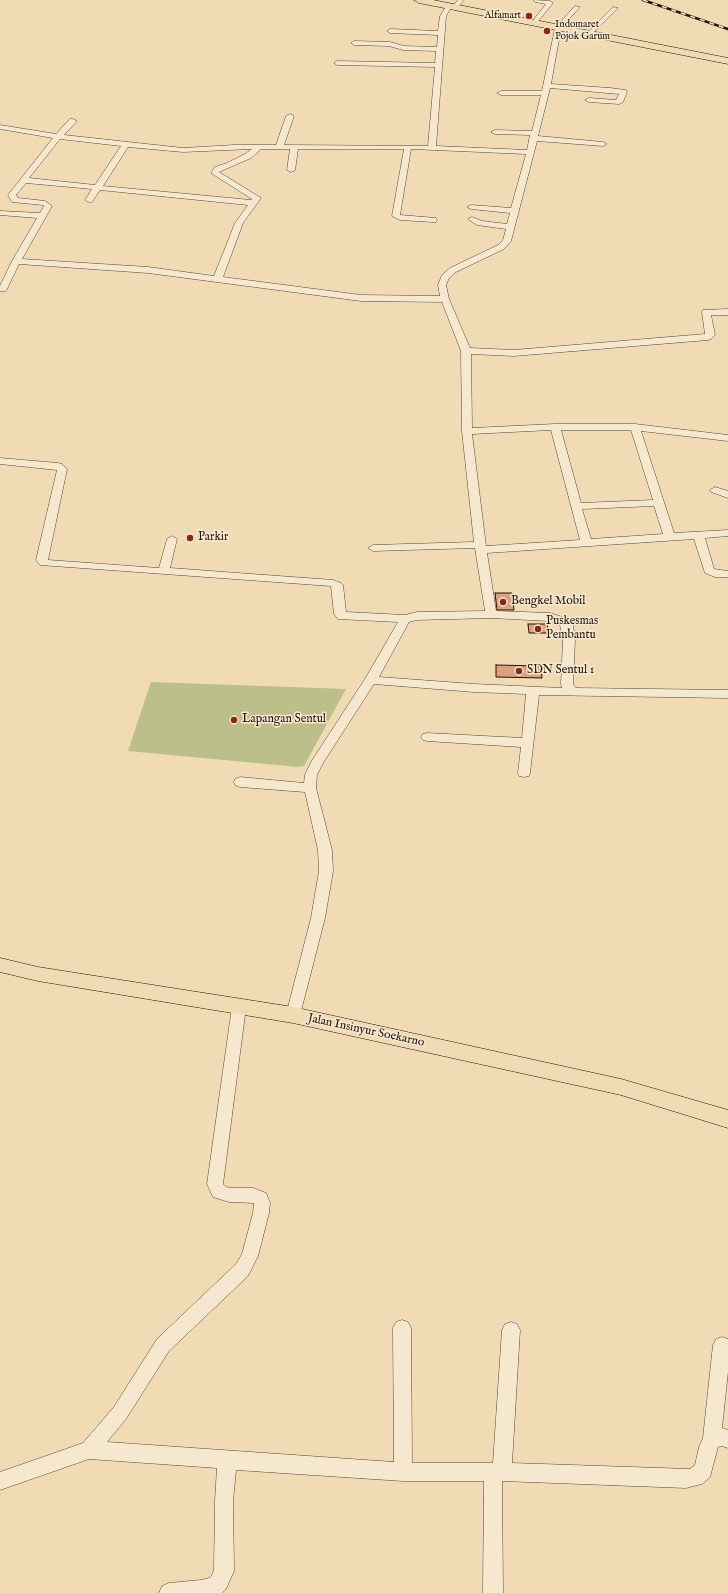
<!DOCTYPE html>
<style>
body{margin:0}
canvas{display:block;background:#f0dbb5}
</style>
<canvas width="728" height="1593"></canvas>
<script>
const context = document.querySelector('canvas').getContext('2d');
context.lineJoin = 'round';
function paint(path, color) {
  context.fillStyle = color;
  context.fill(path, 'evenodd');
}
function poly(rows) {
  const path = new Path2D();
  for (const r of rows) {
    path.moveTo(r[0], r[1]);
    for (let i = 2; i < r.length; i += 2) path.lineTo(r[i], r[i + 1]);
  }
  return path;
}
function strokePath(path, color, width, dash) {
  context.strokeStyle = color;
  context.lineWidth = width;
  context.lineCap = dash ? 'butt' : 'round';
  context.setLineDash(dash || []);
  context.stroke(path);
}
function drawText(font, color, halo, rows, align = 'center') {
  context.font = font + ' "IM FELL English",serif';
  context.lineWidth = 3;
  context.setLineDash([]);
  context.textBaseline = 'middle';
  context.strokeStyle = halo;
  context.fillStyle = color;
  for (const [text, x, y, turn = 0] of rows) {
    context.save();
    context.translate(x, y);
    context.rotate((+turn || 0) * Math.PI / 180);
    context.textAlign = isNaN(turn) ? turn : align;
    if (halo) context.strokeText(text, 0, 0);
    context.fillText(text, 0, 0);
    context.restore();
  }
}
paint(poly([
 [151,682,346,689,304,766,298,767,128,751]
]), '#bdbf8b');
const building = poly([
 [495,593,512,593,514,610,497,610,495,593],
 [528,624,547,624,549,633,529,633,528,624],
 [496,665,541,666,542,678,496,677,496,665]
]);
paint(building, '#dea07b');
strokePath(building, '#21130c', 1);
const minor = poly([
 [458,0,464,0,457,8,453,8,452,7,458,0],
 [534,0,550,1,553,3,536,24,534,25,531,23,546,4,535,2,534,0],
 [449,4,452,6,446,16,436,146,527,150,530,135,495,134,491,132,495,130,532,131,541,95,501,95,497,93,501,91,542,91,555,28,575,6,580,7,561,28,551,84,610,88,626,90,627,92,623,102,619,104,589,102,585,100,589,98,616,100,619,94,550,88,538,136,603,142,607,144,603,146,537,141,511,241,504,249,456,272,449,278,446,285,449,299,470,348,514,350,705,334,702,312,703,310,728,309,728,315,711,315,715,335,711,339,708,340,514,356,471,354,472,428,555,424,635,424,728,435,728,441,641,431,674,533,728,530,728,536,705,538,714,569,728,571,728,577,715,577,705,573,694,539,487,553,496,611,550,613,568,619,573,625,575,640,573,684,576,688,728,690,728,698,539,695,530,773,529,776,524,777,519,776,518,773,521,747,427,741,423,740,421,737,423,734,427,733,522,738,526,694,474,692,374,684,323,763,317,775,316,788,332,850,333,871,325,918,300,1015,298,1019,293,1021,288,1019,286,1015,311,918,319,871,318,850,305,792,240,787,235,785,234,782,235,779,240,777,304,783,305,775,311,762,365,679,398,622,338,619,334,614,331,586,40,565,36,560,57,470,0,464,0,458,58,463,62,464,67,469,48,560,159,568,167,539,172,536,177,539,170,568,333,580,341,583,343,585,346,612,405,615,417,612,485,611,475,548,373,551,368,548,373,545,474,542,462,431,461,351,442,302,361,301,148,273,19,264,6,291,0,291,0,286,12,261,37,218,0,215,0,211,40,213,44,206,43,205,12,202,8,195,53,138,0,129,0,125,56,134,70,119,73,119,77,121,64,135,183,148,234,145,276,145,286,116,290,114,294,116,284,145,428,146,435,67,337,65,334,63,337,61,435,63,436,51,403,50,389,46,354,45,351,43,354,41,390,42,404,46,437,47,438,35,390,33,387,31,390,29,438,31,440,16,447,5,449,4],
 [60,139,121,146,95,185,29,178,60,139],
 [128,147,183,152,252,149,245,154,227,163,215,167,211,173,252,199,251,200,103,186,128,147],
 [261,149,290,149,287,170,291,172,295,170,298,149,404,149,392,216,400,220,433,222,436,222,437,220,436,218,400,215,411,149,526,154,511,208,471,205,467,207,471,209,510,213,507,224,482,221,472,217,468,219,477,225,506,229,503,240,498,245,450,268,442,275,438,285,440,296,361,295,223,277,243,223,261,198,219,172,251,158,261,149],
 [26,183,92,189,85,200,89,202,92,202,100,190,248,205,235,223,214,276,148,267,22,259,52,206,45,201,18,198,16,195,26,183],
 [551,430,580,540,486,546,472,434,551,430],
 [561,430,631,430,653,500,581,503,561,430],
 [654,506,663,534,591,539,582,509,654,506],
 [491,618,549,621,560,625,563,640,561,684,562,688,474,684,379,677,409,622,417,620,491,618],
 [613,7,618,8,591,35,587,35,587,33,613,7],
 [715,487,728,491,728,498,711,492,710,490,715,487],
 [239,1001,244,1003,246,1007,223,1184,225,1186,229,1188,253,1188,266,1193,270,1203,269,1213,258,1256,248,1276,169,1351,126,1419,107,1442,394,1462,393,1328,396,1322,402,1320,408,1322,411,1328,412,1463,493,1463,502,1330,505,1324,511,1322,517,1324,520,1330,512,1463,690,1469,695,1465,699,1447,703,1438,713,1345,716,1339,722,1337,728,1339,728,1372,722,1428,728,1430,728,1448,722,1446,718,1447,710,1477,702,1484,686,1488,502,1481,503,1593,483,1593,484,1481,403,1481,236,1470,233,1501,234,1571,226,1589,222,1593,159,1593,162,1586,169,1583,201,1580,209,1578,212,1575,214,1570,215,1501,217,1468,89,1459,0,1490,0,1472,83,1443,114,1407,157,1339,236,1264,242,1254,253,1213,254,1203,229,1202,213,1197,207,1184,232,1007,234,1003,239,1001]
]);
const major = poly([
 [0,958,38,967,293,1007,621,1079,728,1110,728,1128,621,1095,293,1023,38,981,0,972,0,958]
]);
const highway = poly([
 [414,0,433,0,728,58,728,64,419,3,414,0]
]);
strokePath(minor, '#554536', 1);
strokePath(major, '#21130c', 1);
strokePath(highway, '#21130c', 1);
paint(minor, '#f5e8cf');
paint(major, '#f0dbb5');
paint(highway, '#f0dbb5');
const rail = poly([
 [643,0,728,29]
]);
strokePath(rail, '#21130c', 2.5);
strokePath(rail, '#f5e8cf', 1.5, [5]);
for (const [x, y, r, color] of [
 [529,16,4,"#8f2418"],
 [547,31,4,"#8f2418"],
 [190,538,4,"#8f2418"],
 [503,602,4,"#8f2418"],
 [538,629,4,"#8f2418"],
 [519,671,4,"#8f2418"],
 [234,720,4,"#8f2418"]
]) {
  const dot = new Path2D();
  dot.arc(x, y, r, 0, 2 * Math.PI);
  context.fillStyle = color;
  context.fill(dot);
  strokePath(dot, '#f5e8cf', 1.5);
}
drawText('10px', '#21130c', '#f5e8cf', [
 ["Alfamart",521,16],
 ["Indomaret",555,25,"left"],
 ["Pojok Garum",555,37,"left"]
], 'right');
drawText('12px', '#21130c', '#f5e8cf', [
 ["Parkir",198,538],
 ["Bengkel Mobil",511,602],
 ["Puskesmas",546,622],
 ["Pembantu",546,636],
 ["SDN Sentul 1",527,671],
 ["Lapangan Sentul",242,720]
], 'left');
drawText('12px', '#21130c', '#f5e8cf', [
 ["Jalan Insinyur Soekarno",366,1031,12]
]);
</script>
